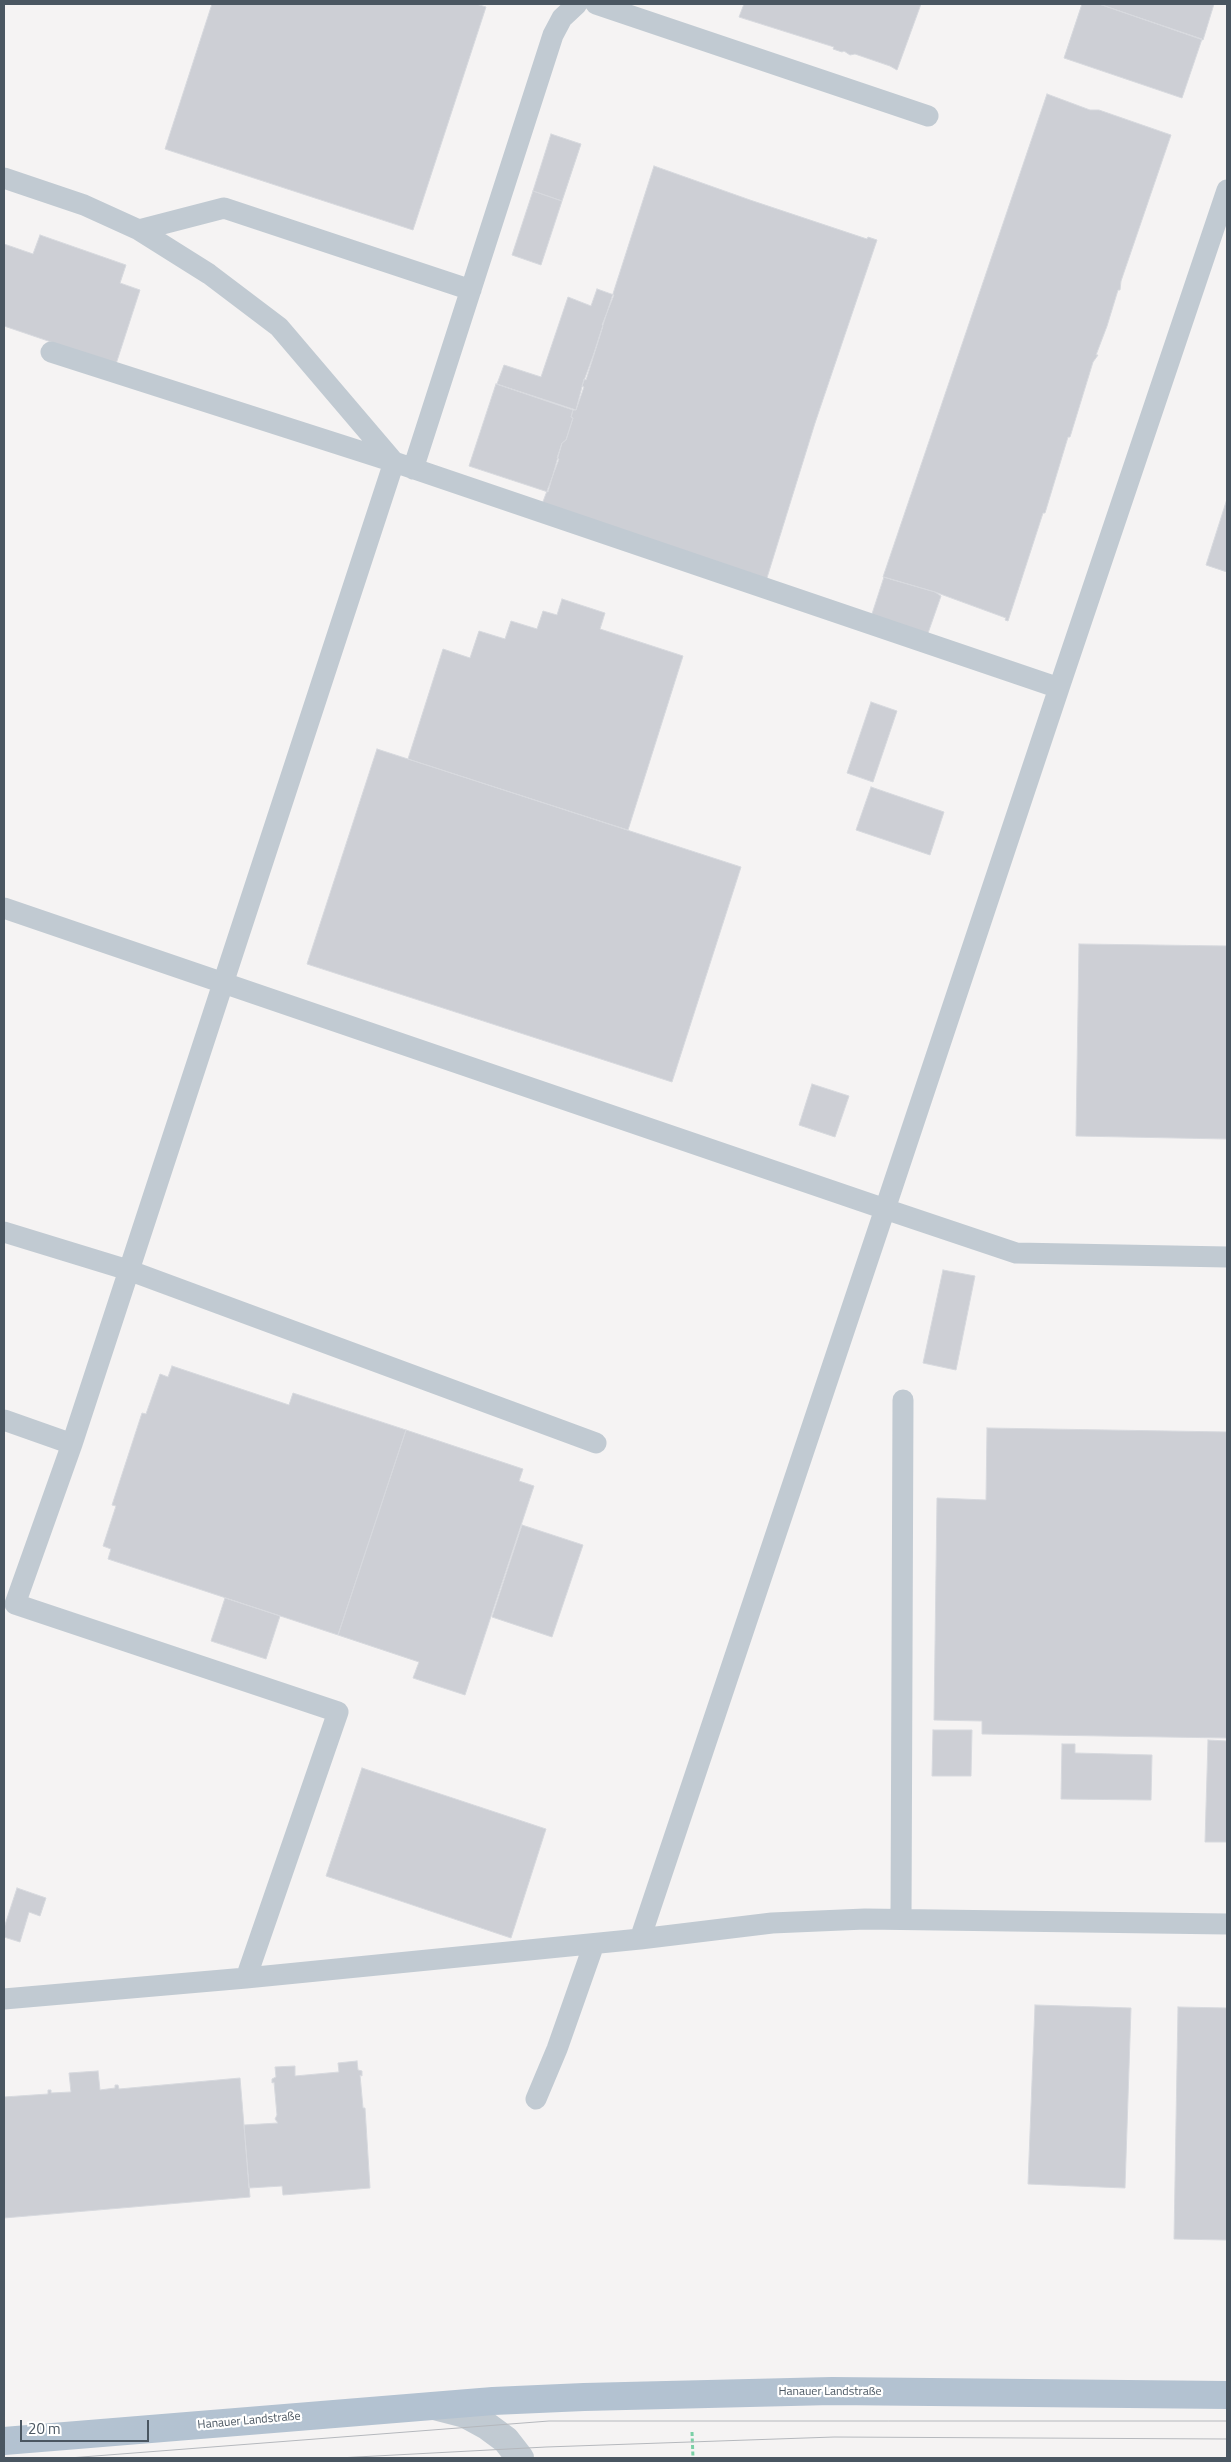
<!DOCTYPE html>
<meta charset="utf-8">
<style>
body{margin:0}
#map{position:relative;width:1231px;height:2462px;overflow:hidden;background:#f5f3f3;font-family:"Titillium Web",sans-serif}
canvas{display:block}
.frame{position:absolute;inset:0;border:5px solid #4a5661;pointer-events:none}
.scale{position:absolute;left:20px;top:2420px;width:129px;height:22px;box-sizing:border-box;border:2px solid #4a5661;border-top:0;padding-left:6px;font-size:15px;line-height:18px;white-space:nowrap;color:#4a5661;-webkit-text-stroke:4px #fff;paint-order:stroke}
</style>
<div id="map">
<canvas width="1231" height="2462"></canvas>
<div class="frame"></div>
<div class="scale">20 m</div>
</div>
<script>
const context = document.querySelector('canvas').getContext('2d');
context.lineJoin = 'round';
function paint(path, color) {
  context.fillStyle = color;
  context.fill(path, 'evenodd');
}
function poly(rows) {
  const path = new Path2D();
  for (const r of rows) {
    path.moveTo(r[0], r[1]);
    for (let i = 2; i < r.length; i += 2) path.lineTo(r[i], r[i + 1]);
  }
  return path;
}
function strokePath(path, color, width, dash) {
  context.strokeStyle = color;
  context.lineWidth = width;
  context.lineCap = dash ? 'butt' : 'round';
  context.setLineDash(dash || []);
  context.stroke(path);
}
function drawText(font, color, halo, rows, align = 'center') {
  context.font = font + ' "Titillium Web",sans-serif';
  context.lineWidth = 4.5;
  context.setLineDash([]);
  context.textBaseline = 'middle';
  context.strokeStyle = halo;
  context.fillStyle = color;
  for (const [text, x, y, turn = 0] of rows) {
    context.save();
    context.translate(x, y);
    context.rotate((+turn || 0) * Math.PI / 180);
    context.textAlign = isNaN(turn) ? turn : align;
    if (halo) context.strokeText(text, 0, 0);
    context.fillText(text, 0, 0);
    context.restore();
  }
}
const building = poly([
 [212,4,476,4,486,7,413,230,165,149,212,4],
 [744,4,921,4,897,70,890,66,855,54,850,55,844,51,842,52,833,49,834,47,739,17,744,4],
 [1082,4,1099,4,1202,39,1182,98,1064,58,1082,4],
 [1099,4,1214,4,1203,40,1099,4],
 [1047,94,1090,110,1099,110,1171,135,1121,281,1120,290,1118,290,1107,326,1096,355,1098,355,1093,362,1070,437,1068,437,1045,513,1043,513,1008,621,1005,620,1006,618,935,592,883,577,1047,94],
 [551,134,581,144,562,201,533,191,551,134],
 [654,166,750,200,867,239,868,237,877,240,815,423,766,581,541,507,559,459,557,458,562,443,566,440,573,418,571,417,573,410,576,410,584,387,582,386,593,356,654,166],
 [533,191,562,201,541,265,512,255,533,191],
 [40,235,126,265,120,283,140,290,116,364,4,326,4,244,33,254,40,235],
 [597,289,614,295,602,325,603,326,586,380,584,379,576,410,497,384,504,365,541,377,568,297,591,306,597,289],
 [496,384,573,410,571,417,573,418,566,440,562,443,548,492,469,466,496,384],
 [1227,499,1227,572,1206,565,1227,499],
 [884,577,935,592,941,596,927,636,871,617,884,577],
 [562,599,605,613,600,629,683,656,628,830,408,759,443,649,470,658,479,631,505,639,511,621,537,629,543,611,557,615,562,599],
 [871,702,897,711,873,782,847,773,871,702],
 [377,749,741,867,672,1082,307,964,377,749],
 [871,787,944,812,930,855,856,830,871,787],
 [1079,944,1227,946,1227,1139,1076,1136,1079,944],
 [812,1084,849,1096,835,1137,799,1125,812,1084],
 [943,1270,975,1276,956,1370,923,1363,943,1270],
 [172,1366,289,1405,293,1393,406,1430,338,1635,108,1559,111,1549,103,1546,116,1506,112,1505,142,1413,146,1414,160,1374,168,1377,172,1366],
 [987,1428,1227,1432,1227,1738,982,1734,982,1721,934,1720,937,1498,986,1500,987,1428],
 [406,1430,523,1469,519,1481,534,1486,465,1695,413,1678,419,1662,338,1635,406,1430],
 [522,1525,583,1545,552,1637,492,1617,522,1525],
 [225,1598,280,1616,266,1659,211,1641,225,1598],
 [933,1730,972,1730,971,1776,932,1776,933,1730],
 [1208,1740,1227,1741,1227,1842,1205,1842,1208,1740],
 [1062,1744,1075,1744,1075,1753,1152,1755,1151,1800,1061,1799,1062,1744],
 [362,1768,546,1829,511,1938,326,1876,362,1768],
 [17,1888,46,1898,40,1916,29,1912,20,1942,4,1937,4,1928,17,1888],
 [1035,2005,1131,2008,1125,2188,1028,2184,1035,2005],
 [1178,2007,1227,2008,1227,2240,1174,2239,1178,2007],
 [357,2061,358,2070,362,2071,362,2076,360,2075,363,2108,365,2108,370,2188,283,2195,282,2186,249,2188,244,2125,278,2123,275,2119,277,2115,274,2082,272,2083,272,2079,276,2077,275,2067,295,2066,295,2076,339,2072,338,2063,357,2061],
 [98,2071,100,2090,115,2088,115,2085,118,2085,119,2089,240,2078,250,2197,4,2218,4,2097,48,2094,48,2090,51,2090,51,2093,71,2092,69,2073,98,2071]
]);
paint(building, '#cdcfd5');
strokePath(building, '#d7d9de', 1);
strokePath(poly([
 [692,2432,693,2458]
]), '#7ad0a6', 3, [4, 2.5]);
strokePath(poly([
 [596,4,928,116],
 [4,178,84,205,139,230,209,274,279,327,394,462,72,1444,15,1604,338,1712,246,1978],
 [139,230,224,208,471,290],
 [51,352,394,462,1059,688,1227,190],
 [413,469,553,35,562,18,577,4],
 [1059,688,885,1209,1016,1253,1227,1257],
 [4,908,885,1209,640,1939,772,1923,865,1919,1227,1924],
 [4,1232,128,1270,596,1443],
 [4,1420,72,1444],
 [901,1919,903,1400],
 [4,1999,246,1978,640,1939],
 [536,2099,557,2049,594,1944]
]), '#c1cad2', 21);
strokePath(poly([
 [434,2406,465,2414,487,2426,506,2440,520,2458]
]), '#c1cad2', 28);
strokePath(poly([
 [4,2441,493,2401,584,2397,832,2391,1227,2395]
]), '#b3c2d1', 28);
strokePath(poly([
 [69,2458,549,2421,1227,2421],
 [338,2458,546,2447,834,2437,1227,2439]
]), '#b5b8bd', 1);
drawText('12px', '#4a5661', '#fff', [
 ["Hanauer Landstraße",830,2392],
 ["Hanauer Landstraße",249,2421,-5]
]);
</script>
